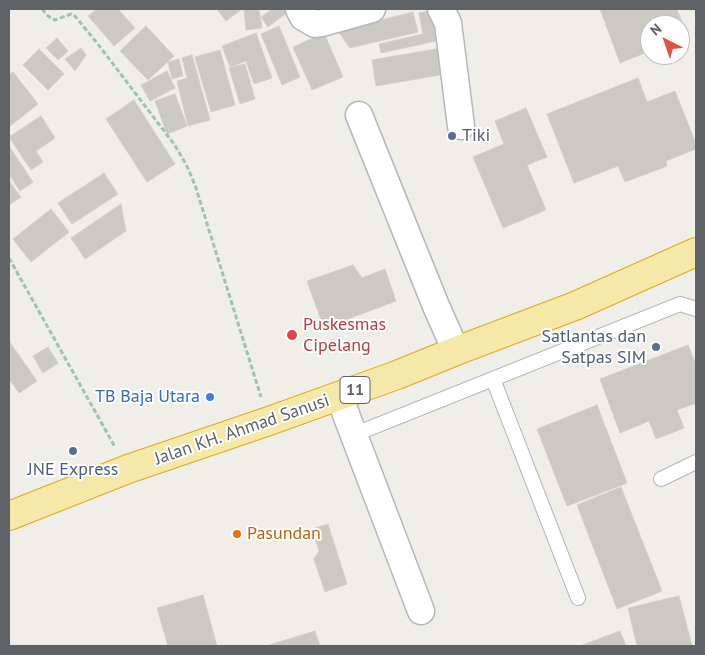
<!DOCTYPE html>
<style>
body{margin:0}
#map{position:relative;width:705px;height:655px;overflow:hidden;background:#f0eee8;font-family:"PT Sans",sans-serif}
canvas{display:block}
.frame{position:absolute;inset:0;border:10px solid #5f6266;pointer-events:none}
.north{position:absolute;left:640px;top:15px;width:50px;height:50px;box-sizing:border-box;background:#fff;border:1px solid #bfc0c2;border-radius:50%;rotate:319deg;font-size:14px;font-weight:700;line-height:20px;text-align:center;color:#5f6266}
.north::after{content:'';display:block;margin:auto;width:18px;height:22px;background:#da5544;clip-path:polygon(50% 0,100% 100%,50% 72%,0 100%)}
</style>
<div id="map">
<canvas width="705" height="655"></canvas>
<div class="frame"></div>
<div class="north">N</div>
</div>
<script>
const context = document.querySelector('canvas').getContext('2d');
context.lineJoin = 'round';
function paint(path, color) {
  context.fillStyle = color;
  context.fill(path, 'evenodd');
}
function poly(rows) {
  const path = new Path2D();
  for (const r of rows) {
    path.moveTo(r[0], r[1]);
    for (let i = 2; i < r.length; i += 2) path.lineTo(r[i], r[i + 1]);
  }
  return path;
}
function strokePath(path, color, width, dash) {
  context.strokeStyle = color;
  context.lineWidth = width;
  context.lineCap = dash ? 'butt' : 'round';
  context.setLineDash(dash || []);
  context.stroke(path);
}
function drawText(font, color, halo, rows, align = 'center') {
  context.font = font + ' "PT Sans",sans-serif';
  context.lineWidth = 4;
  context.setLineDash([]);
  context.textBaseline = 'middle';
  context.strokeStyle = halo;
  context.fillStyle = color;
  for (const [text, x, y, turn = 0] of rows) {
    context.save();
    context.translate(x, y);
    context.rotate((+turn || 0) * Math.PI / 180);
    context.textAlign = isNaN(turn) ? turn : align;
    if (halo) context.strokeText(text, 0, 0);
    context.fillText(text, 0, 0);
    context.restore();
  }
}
const building = poly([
 [97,9,118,9,135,28,114,46,88,16,97,9],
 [217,9,242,9,226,21,217,9],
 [244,9,259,9,262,28,246,30,244,9],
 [272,9,292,9,268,27,261,17,272,9],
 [439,9,445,39,381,53,379,44,423,34,419,13,439,9],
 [600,9,677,9,687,37,680,40,680,25,650,25,650,51,620,63,600,9],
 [413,12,418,32,350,48,338,31,413,12],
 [146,26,174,56,148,80,120,51,146,26],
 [279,26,300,77,282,85,261,34,279,26],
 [256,33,272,78,254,84,246,61,230,67,222,46,256,33],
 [324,33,343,77,312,90,293,47,324,33],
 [57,38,68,51,58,60,46,48,57,38],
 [81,48,86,55,75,71,65,59,81,48],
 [441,48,446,74,376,86,372,60,441,48],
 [39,49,64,74,48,90,23,65,39,49],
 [220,50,235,105,211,112,195,57,220,50],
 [192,55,210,120,188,126,177,81,187,78,182,58,192,55],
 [179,59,183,76,172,79,168,62,179,59],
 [245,64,255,99,240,104,229,68,245,64],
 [167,71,175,88,150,101,141,85,167,71],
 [13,72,38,104,9,127,9,75,13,72],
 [638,78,647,102,675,91,696,144,696,149,666,161,667,166,625,182,618,166,574,183,547,114,638,78],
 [175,94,187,126,167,134,155,101,175,94],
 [134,100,175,164,147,182,106,119,134,100],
 [526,108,547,157,527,165,546,210,503,228,473,157,504,144,495,121,526,108],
 [41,116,55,138,36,151,43,162,31,170,9,137,41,116],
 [9,146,33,182,20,191,9,174,9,146],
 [104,173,118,194,72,224,58,203,104,173],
 [9,181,21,197,9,205,9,181],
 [121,204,126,231,85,259,71,238,121,204],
 [51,209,69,232,31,262,13,239,51,209],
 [353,265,362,278,385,269,396,301,324,328,307,281,353,265],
 [9,341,37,381,19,393,9,379,9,341],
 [688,345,696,365,696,403,677,410,684,428,656,439,649,421,620,433,600,379,688,345],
 [48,347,58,363,43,373,33,356,48,347],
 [597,405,627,483,567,506,537,429,597,405],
 [621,487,662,591,617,609,577,505,621,487],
 [328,524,347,584,325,592,314,559,319,551,312,529,328,524],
 [203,595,217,646,168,646,157,608,203,595],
 [679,596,692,646,637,646,628,608,679,596],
 [315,631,320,646,266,646,315,631],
 [620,631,626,646,580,646,620,631]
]);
paint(building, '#cbc9c4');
strokePath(building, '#d4d0c7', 1);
const service = poly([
 [493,379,578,598],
 [353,435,680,304,696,309],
 [661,479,696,462]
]);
const minor = poly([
 [299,9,303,17,315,24,322,23,372,9],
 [441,9,448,23,461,126],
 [359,115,436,306,456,351],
 [339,396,421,611]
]);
const trunk = poly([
 [9,516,128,469,269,421,397,375,456,351,575,306,696,252]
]);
strokePath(service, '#b5b7bb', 16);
strokePath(minor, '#b5b7bb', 29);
strokePath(trunk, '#e1a916', 30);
strokePath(poly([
 [42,9,48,16,55,20,71,14,75,16,97,43,174,144,186,164,195,185,261,397],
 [9,258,115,447]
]), '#a0c3ab', 3, [5, 2.5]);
strokePath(service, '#fff', 14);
strokePath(minor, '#fff', 26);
strokePath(trunk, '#f6e8a8', 28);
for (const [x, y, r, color] of [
 [452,136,5,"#5c6f8a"],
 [292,335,6,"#e0444e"],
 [656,347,5,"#5c6f8a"],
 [210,397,5,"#3f7fe0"],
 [73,451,5,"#5c6f8a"],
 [237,534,5,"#e8710a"]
]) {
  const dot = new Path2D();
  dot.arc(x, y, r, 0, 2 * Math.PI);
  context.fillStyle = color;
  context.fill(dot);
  strokePath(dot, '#fff', 2);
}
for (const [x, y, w] of [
 [355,390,30]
]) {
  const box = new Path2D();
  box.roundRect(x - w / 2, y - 13.5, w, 27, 4);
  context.fillStyle = '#fff';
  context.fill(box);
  strokePath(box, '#5f6266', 1);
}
drawText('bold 16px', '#5f6266', null, [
 ["11",355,390]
]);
drawText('18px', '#4e5e75', '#fff', [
 ["Tiki",462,136],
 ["Satlantas dan",646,337,"right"],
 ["Satpas SIM",646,358,"right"],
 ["JNE Express",73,470,"center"]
], 'left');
drawText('18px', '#be3a42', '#fff', [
 ["Puskesmas",303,325],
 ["Cipelang",303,346]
], 'left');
drawText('18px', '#366cbe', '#fff', [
 ["TB Baja Utara",200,397]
], 'right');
drawText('18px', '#5f6266', '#fff', [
 ["Jalan KH. Ahmad Sanusi",242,430,-19]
]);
drawText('18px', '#c56008', '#fff', [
 ["Pasundan",247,534]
], 'left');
</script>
